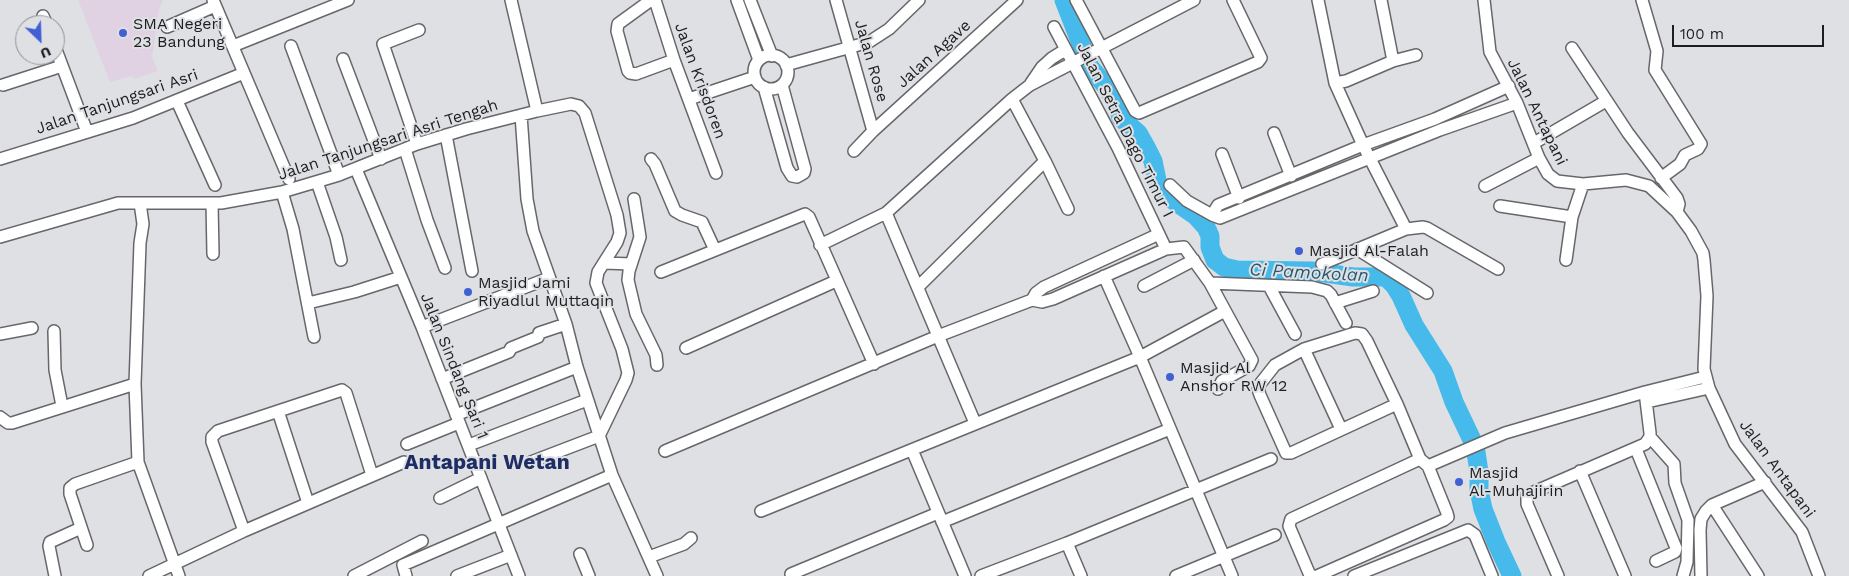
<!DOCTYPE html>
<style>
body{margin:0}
#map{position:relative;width:1849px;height:576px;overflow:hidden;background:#dfe0e4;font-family:"Work Sans",sans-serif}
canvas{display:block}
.north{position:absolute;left:15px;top:15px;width:50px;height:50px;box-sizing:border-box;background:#dfe0e4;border:1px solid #919295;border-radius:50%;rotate:156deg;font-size:14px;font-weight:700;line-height:20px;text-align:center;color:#1d1e1f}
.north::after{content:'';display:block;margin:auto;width:18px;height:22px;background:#4160d3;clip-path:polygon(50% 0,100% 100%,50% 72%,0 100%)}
.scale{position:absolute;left:1672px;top:25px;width:152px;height:22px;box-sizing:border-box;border:2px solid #1d1e1f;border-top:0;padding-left:6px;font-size:15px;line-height:18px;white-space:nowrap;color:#1d1e1f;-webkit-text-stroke:4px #dfe0e4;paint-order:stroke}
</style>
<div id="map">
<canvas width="1849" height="576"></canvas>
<div class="north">U</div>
<div class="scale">100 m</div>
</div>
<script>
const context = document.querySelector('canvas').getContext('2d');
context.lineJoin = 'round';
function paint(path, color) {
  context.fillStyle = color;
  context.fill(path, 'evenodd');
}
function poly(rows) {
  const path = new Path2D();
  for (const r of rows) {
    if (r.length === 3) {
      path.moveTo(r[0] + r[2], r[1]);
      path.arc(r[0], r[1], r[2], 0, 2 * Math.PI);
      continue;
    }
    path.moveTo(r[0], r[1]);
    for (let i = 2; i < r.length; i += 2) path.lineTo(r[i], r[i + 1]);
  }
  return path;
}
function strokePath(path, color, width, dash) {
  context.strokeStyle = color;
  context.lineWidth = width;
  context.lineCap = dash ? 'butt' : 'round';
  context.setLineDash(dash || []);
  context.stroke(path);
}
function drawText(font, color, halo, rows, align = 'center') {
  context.font = font + ' "Work Sans",sans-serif';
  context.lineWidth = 4;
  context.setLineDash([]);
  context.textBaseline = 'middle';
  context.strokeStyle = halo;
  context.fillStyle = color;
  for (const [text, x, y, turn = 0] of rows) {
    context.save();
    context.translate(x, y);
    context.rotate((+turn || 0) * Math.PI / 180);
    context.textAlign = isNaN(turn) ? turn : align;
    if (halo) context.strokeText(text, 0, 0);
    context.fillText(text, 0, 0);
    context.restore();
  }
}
paint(poly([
 [78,0,163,0,159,9,152,57,158,71,134,79,132,76,110,82]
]), '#e0d1e3');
strokePath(poly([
 [1064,0,1090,67,1109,90,1118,106,1121,118,1138,133,1147,149,1153,161,1158,185,1164,194,1196,216,1206,227,1210,236,1210,247,1215,260,1224,267,1237,270,1311,271,1353,277,1386,277,1394,285,1401,296,1414,325,1443,371,1454,402,1472,440,1476,452,1479,472,1479,490,1483,509,1496,542,1512,576]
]), '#46bbeb', 19);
const minor = poly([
 [213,0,289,179],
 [511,0,537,111],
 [651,0,618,24,617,31,628,71,630,73,636,74,674,60],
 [655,0,674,60,716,173],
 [737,0,759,60],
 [750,0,772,56],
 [836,0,873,131],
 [1076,0,1135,111,1139,113,1258,62,1261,58,1233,0],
 [1318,0,1335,83,1363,145,1406,229],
 [1381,0,1393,61],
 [1484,0,1490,52,1517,103,1539,158,1548,174,1557,181,1583,184,1626,180,1649,186,1677,212,1691,231,1703,253,1704,260,1707,296,1704,369,1709,388,1735,444,1802,532,1819,576],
 [1642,0,1657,51,1655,70,1701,144,1698,149,1685,155,1680,164,1661,178],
 [43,16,47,25],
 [167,27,215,6],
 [1054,27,1118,148,1166,249],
 [233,46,348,0],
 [291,46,339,175],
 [55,47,87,132],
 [1572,48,1628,133,1677,198,1679,204,1677,212],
 [771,72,17],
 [343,59,381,159],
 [786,65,869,42,889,29,919,0],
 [1031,83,1042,67,1052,58,1065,50],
 [1335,83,1346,81,1393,61,1416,55],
 [3,85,62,66],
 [764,87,787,168,792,176,797,177,804,173,805,169,782,85],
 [689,99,755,77],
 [1012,99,1045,161,1068,209],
 [177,101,215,185],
 [521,115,527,199,533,231,566,324,577,367,612,475,657,576],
 [1274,133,1291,176],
 [446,135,472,271],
 [1534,143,1606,101],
 [417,144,383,44,419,30],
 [405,149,427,220,445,268],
 [854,151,873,131,1017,0],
 [1222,154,1239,198],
 [0,159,133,118,244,73],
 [651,159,655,164,675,211,682,215,702,222,715,250],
 [356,169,422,327,519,576],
 [317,182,336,237,341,260],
 [1170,185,1187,201,1212,215,1220,218,1440,130,1517,103],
 [1485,186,1539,158],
 [282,192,293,229,314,337],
 [634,199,640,237,629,271,628,280,636,314,656,355,657,365],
 [140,203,143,224,140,243,135,384,138,462,179,576],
 [212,203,213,254],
 [1500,206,1572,217],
 [886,213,975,423],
 [1212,215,1218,205,1363,145,1435,119,1509,86],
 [0,237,118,203,221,203,282,192,339,175,417,144,466,129,537,111,571,104,579,106,585,113,617,215,620,233,617,242,598,272,596,283,622,349,628,373,626,380,599,436,531,462],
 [820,245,886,213,1012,99,1030,85,1194,0],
 [1357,249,1427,293],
 [1566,260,1572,217,1583,184],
 [605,263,631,264],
 [1322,264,1406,229,1423,227,1427,228,1498,269],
 [661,272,805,214,809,217,874,364],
 [1104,276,1140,357,1232,576],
 [1210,283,1252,360,1249,366,1222,381,1218,389],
 [1144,286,1194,260],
 [1269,286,1295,334],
 [918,287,1045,161],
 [1032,300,1036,293,1044,287,1159,234],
 [308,303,354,292,401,277],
 [1335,303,1373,291],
 [422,327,549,278],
 [54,331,55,370,62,406],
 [0,334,32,328],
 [686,348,836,281],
 [1304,349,1341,429],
 [442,379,509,352,511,348,538,337,539,333,566,324],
 [1647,402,1709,388],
 [278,411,308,503],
 [456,415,577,367],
 [0,417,8,423,12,423,135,384],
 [1650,437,1674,464,1675,483,1688,520,1687,562,1683,576],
 [407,444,459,423],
 [469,445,587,400],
 [1636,449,1676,548,1675,552,1656,561],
 [912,450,965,576],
 [665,451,938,336,1032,300,1042,302,1053,299,1166,249,1184,247,1210,283,1312,287,1327,291,1331,295,1346,323],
 [1428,466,1505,433,1645,392],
 [1580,471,1625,576],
 [440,498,481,478],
 [1712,505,1758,576],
 [761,511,1140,357,1225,311],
 [942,522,1170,429],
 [244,531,212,442,212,437,218,431,342,390,346,393,372,475],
 [1067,543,1081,576],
 [87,545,70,494,70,488,75,484,138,462],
 [580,554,589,576],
 [649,557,684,544,691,538],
 [791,574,938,513],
 [55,576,49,546,50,542,81,528],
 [149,576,244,531,404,462],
 [354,576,422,541],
 [406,576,403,565,612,475],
 [457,576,511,555],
 [981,576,1067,543,1271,459],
 [1176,576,1275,535],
 [1312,576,1309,573,1289,526,1291,519,1420,459],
 [1317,576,1444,520,1448,517,1447,513,1428,466,1420,459,1397,404,1367,341,1362,334,1355,333,1304,349,1275,365,1260,384,1258,389,1260,395,1286,453,1291,453,1397,404],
 [1354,576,1468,530,1475,535,1492,576],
 [1558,576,1527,504,1527,495,1645,444,1650,437,1650,433,1645,392,1705,377],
 [1701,576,1700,530,1701,519,1706,511,1712,505,1765,482]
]);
strokePath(minor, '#66676a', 14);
strokePath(minor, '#fff', 11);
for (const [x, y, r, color] of [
 [123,33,5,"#4160d3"],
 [1299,251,5,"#4160d3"],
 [468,292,5,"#4160d3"],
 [1170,377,5,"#4160d3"],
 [1459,482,5,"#4160d3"]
]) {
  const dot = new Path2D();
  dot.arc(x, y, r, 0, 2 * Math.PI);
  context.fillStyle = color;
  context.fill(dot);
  strokePath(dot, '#dfe0e4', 2);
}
drawText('16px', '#1d1e1f', '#dfe0e4', [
 ["SMA Negeri",133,24],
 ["23 Bandung",133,42],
 ["Masjid Al-Falah",1309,251],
 ["Masjid Jami",478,283],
 ["Riyadlul Muttaqin",478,301],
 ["Masjid Al",1180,368],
 ["Anshor RW 12",1180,386],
 ["Masjid",1469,473],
 ["Al-Muhajirin",1469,491]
], 'left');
drawText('16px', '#1d1e1f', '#dfe0e4', [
 ["Jalan Agave",934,54,-42],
 ["Jalan Rose",871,61,74],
 ["Jalan Krisdoren",700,81,70],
 ["Jalan Tanjungsari Asri",117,102,-19],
 ["Jalan Antapani",1537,112,64],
 ["Jalan Setra Dago Timur I",1125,130,63],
 ["Jalan Tanjungsari Asri Tengah",388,140,-18],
 ["Jalan Sindang Sari 1",454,366,68],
 ["Jalan Antapani",1777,469,54]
]);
drawText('italic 18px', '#2a586d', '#dfe0e4', [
 ["Ci Pamokolan",1309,273,3]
]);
drawText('bold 21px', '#1e2e65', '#dfe0e4', [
 ["Antapani Wetan",487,463]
]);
</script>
